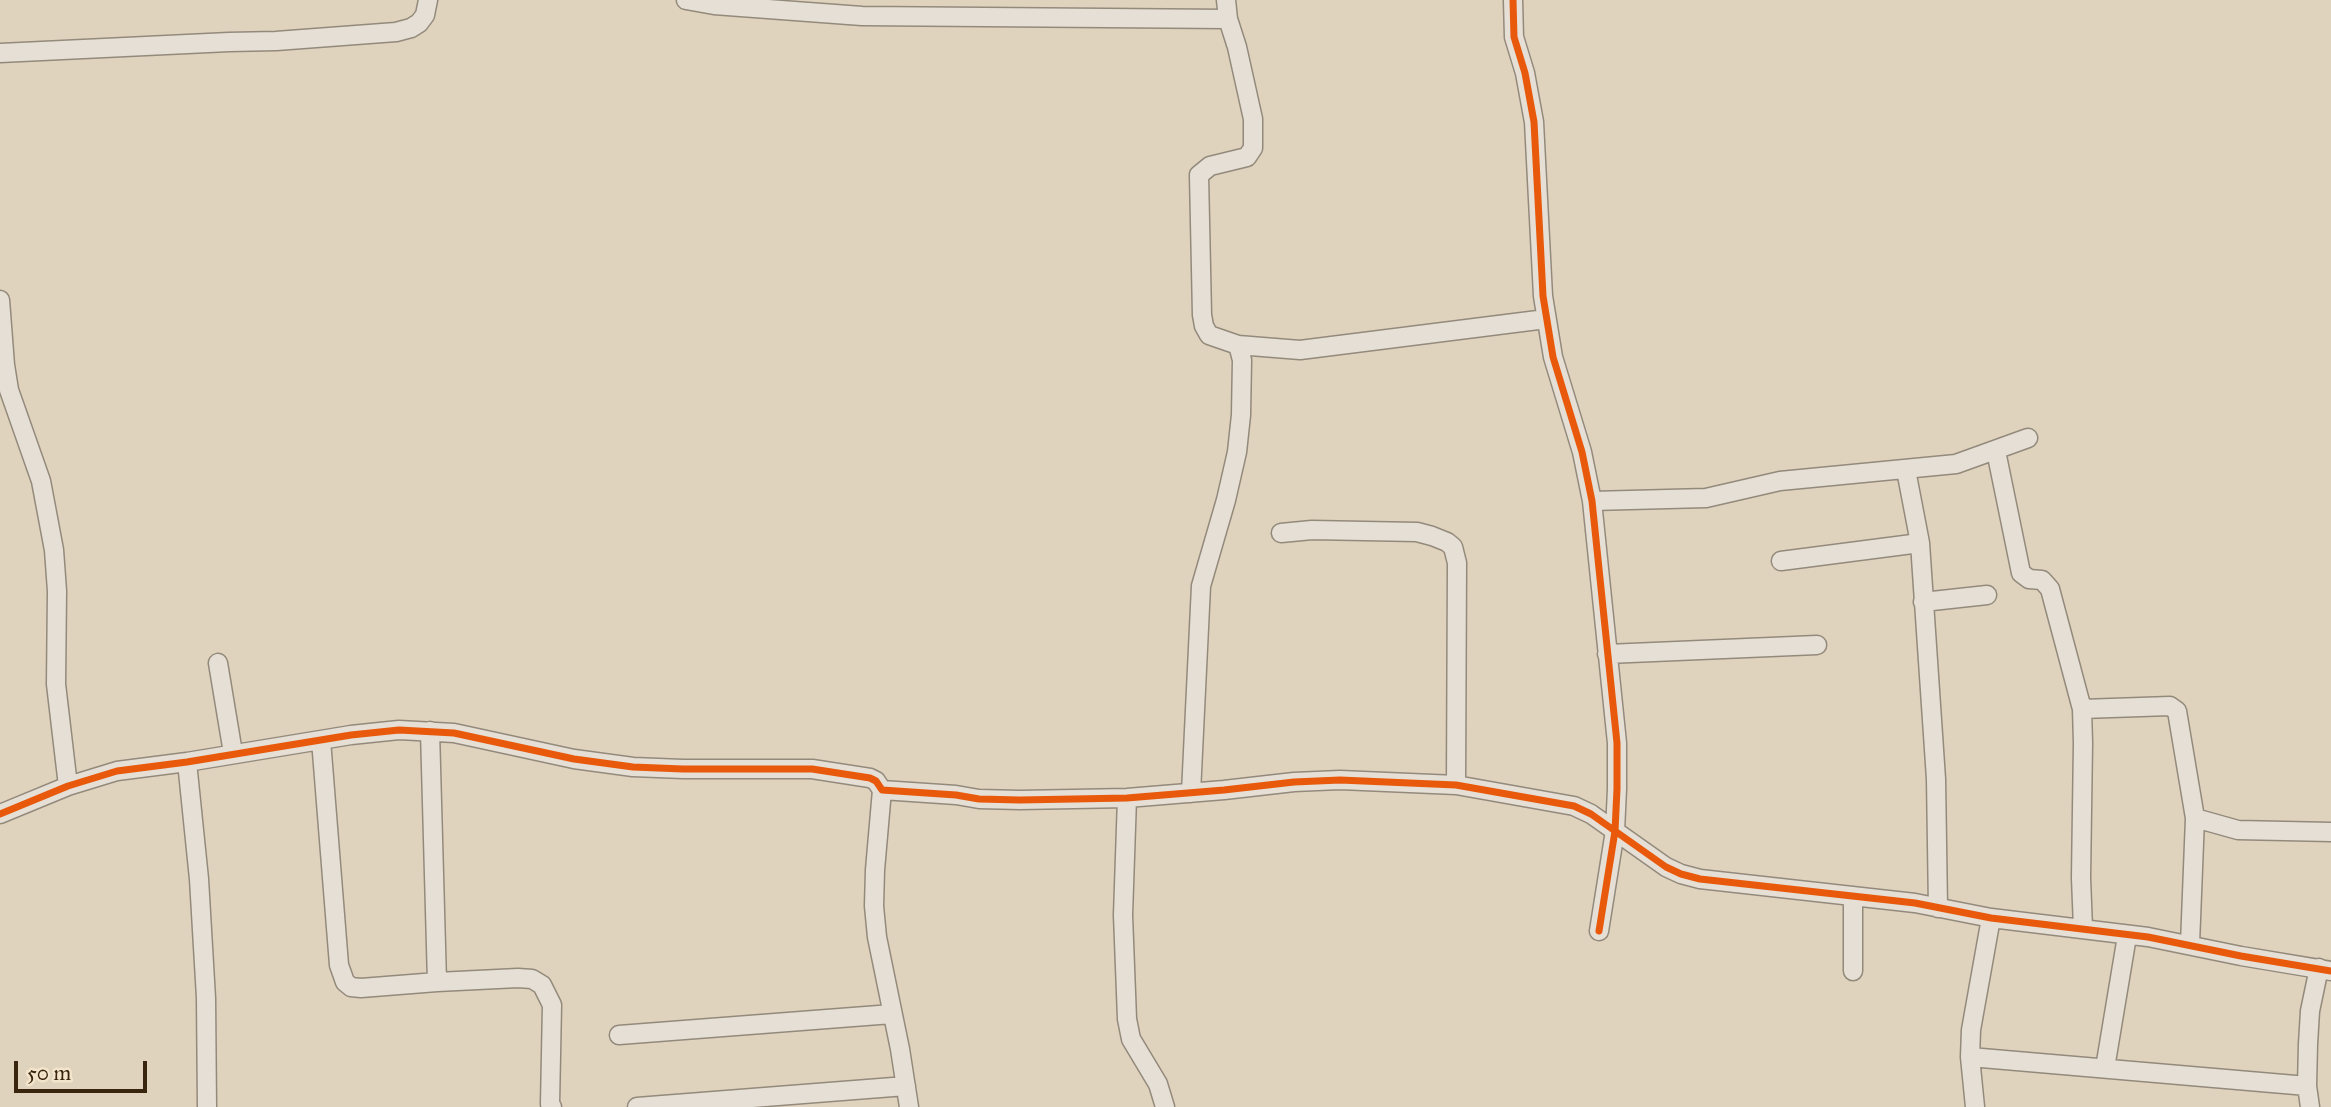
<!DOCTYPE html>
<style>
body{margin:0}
#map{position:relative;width:2331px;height:1107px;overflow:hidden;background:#dfd3bd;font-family:"IM FELL Great Primer",serif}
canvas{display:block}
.scale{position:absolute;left:14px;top:1061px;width:133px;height:32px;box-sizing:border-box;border:4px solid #39240e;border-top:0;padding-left:9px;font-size:21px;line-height:24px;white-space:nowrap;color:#39240e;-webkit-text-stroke:5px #f3e5cc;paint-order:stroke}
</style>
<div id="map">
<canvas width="2331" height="1107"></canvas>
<div class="scale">50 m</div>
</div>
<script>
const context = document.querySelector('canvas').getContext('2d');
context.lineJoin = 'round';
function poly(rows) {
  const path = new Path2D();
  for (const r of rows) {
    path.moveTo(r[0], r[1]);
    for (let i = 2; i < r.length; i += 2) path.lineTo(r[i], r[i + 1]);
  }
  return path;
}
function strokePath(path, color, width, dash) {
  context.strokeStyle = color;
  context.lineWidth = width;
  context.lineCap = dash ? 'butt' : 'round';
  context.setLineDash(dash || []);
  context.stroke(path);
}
const street = poly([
 [686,0,714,5,862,16,1228,19],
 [1513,0,1514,37,1525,73,1534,122,1543,296,1553,357,1582,452,1592,501,1617,743,1617,789,1615,831,1599,931],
 [0,53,229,42,276,41,396,32,411,28,419,23,425,15,428,0],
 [0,300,5,365,9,390,41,481,54,550,57,591,56,684,68,786],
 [1238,345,1300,350,1546,319],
 [1996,451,2021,573,2029,579,2042,580,2050,589,2082,709,2083,743,2081,878,2083,928],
 [1906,470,1920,543,1936,779,1938,908],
 [1592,501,1706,498,1780,481,1956,464,2028,438],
 [1281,533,1312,530,1417,532,1432,536,1447,542,1453,547,1457,563,1456,785],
 [1781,561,1920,543],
 [1923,602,1987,595],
 [1607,654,1817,645],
 [218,663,233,753],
 [2082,709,2170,706,2177,711,2195,818,2190,944],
 [430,731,437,982,518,978,532,979,542,985,552,1005,550,1104,552,1107],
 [321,740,339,965,345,982,351,987,361,988,437,982],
 [187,762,199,879,206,998,207,1107],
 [882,790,875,870,874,906,877,937,900,1049,909,1107],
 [1191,793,1201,586,1226,500,1237,452,1241,415,1242,360,1238,345,1209,335,1204,326,1202,315,1199,175,1210,166,1247,157,1253,148,1253,119,1237,47,1228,19,1226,0],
 [1127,798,1123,915,1127,1019,1131,1039,1158,1084,1165,1107],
 [0,814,68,786,117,771,187,762,351,735,399,730,454,733,574,759,633,767,683,769,812,769,870,778,876,781,882,790,956,795,979,799,1020,800,1127,798,1224,790,1294,782,1340,780,1456,785,1574,806,1591,814,1666,867,1681,874,1700,879,1915,903,1991,918,2148,937,2241,956,2331,971],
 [2195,818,2238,830,2331,832],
 [1853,971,1853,897],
 [619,1035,892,1014],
 [1970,1057,2307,1086],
 [2105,1068,2127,936],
 [637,1107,906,1086],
 [1975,1107,1970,1057,1971,1030,1991,918],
 [2310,1107,2307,1086,2308,1044,2310,1011,2319,968]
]);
strokePath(street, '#948a7c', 21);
strokePath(street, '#e5dfd5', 18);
strokePath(poly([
 [1513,0,1514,37,1525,73,1534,122,1543,296,1553,357,1582,452,1592,501,1617,743,1617,789,1615,831,1599,931],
 [0,814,68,786,117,771,187,762,351,735,399,730,454,733,574,759,633,767,683,769,812,769,870,778,876,781,882,790,956,795,979,799,1020,800,1127,798,1224,790,1294,782,1340,780,1456,785,1574,806,1591,814,1666,867,1681,874,1700,879,1915,903,1991,918,2148,937,2241,956,2331,971]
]), '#e8590c', 7);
</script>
